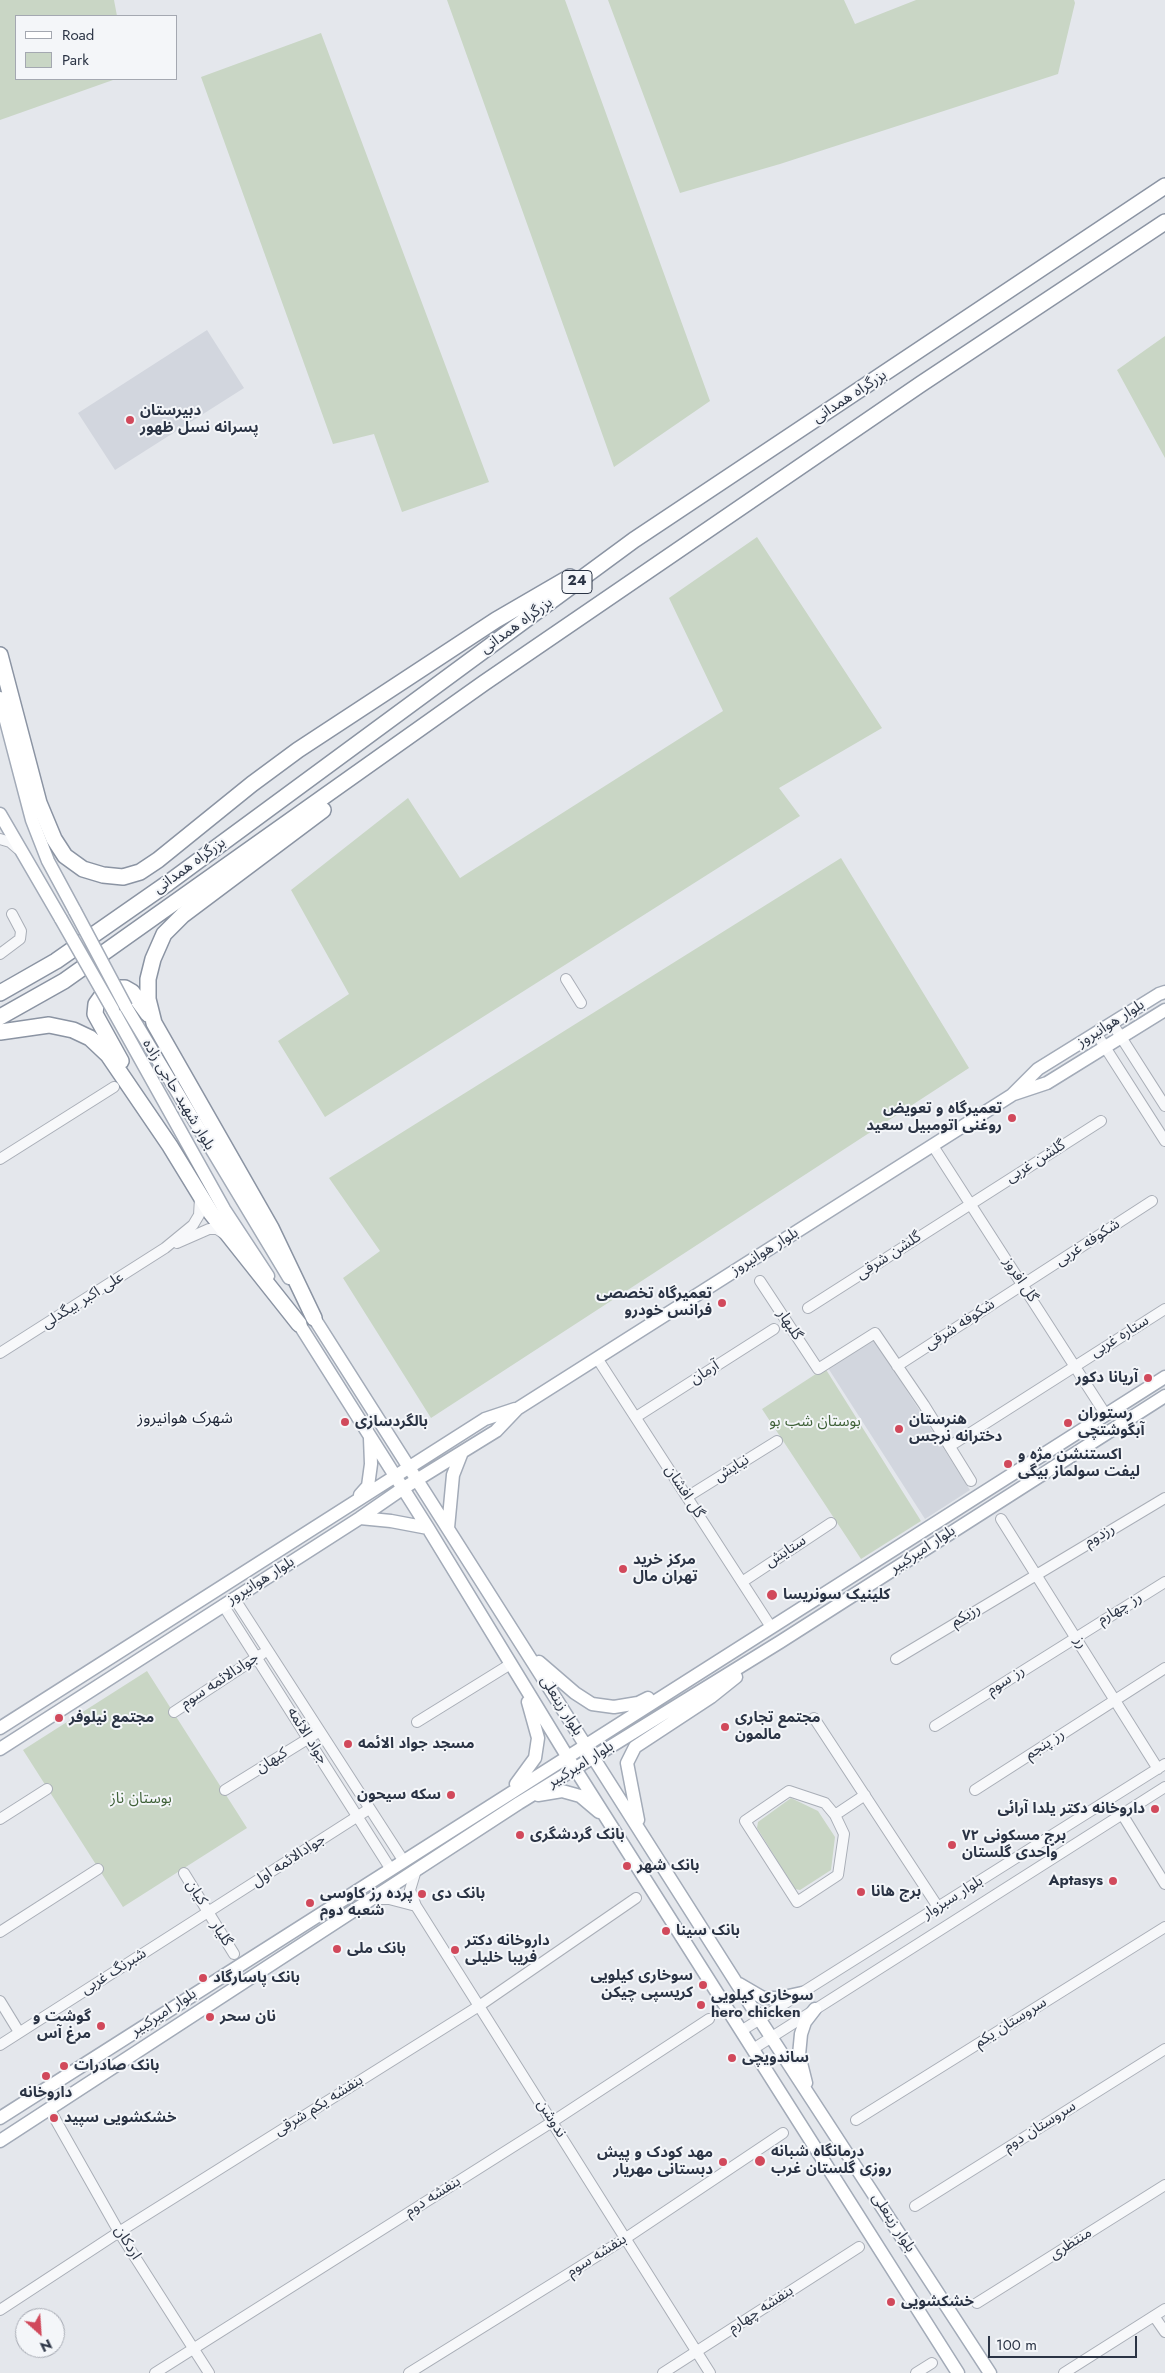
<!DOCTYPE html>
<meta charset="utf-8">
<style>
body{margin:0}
#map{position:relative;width:1165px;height:2373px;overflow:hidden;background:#e4e7ec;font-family:Jost,sans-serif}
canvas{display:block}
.legend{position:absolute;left:15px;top:15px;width:162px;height:65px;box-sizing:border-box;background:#f4f6f9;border:1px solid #a4a8b1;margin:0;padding:6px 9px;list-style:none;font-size:15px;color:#2b3445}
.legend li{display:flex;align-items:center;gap:10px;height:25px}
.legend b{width:25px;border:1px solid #a4a8b1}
.north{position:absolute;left:15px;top:2308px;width:50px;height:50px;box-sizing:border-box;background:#f4f6f9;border:1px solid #a4a8b1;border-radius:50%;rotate:154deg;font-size:14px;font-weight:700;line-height:20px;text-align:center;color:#2b3445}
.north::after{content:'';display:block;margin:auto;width:18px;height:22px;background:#d1495b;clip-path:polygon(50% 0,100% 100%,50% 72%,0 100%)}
.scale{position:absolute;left:988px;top:2336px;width:149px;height:22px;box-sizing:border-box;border:2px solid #2b3445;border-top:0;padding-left:6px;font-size:15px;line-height:18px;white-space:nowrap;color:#2b3445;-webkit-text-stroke:4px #f4f6f9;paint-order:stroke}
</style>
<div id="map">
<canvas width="1165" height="2373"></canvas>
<ul class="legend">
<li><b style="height:6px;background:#fff"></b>Road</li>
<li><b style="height:14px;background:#c9d6c5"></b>Park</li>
</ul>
<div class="north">N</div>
<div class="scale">100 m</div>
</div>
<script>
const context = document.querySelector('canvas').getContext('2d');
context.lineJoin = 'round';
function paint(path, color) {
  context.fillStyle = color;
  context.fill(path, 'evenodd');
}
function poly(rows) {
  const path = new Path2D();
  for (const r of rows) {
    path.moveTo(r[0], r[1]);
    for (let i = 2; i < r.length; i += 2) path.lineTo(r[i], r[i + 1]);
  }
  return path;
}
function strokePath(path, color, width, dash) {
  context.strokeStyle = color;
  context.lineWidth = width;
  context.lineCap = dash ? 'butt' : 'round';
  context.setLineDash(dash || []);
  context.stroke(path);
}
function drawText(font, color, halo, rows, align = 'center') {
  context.font = font + ' Jost,"Noto Sans Arabic",sans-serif';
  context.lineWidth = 4;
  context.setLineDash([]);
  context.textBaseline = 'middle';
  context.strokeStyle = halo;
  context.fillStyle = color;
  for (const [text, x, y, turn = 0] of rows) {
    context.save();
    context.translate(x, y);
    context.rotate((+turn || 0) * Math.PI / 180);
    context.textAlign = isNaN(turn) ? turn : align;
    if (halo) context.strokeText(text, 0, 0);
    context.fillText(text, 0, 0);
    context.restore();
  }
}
paint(poly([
 [207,330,244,388,115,470,78,413],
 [874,1339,970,1490,925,1519,828,1368]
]), '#d2d6de');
paint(poly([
 [0,0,114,0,117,16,16,16,16,79,113,80,0,120],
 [447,0,565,0,710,401,614,467],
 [608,0,844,0,855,24,916,0,1074,0,1075,3,1058,74,780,164,680,193],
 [321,33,489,482,402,512,374,434,333,444,201,77],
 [1165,336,1165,458,1117,370],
 [757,537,882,728,779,788,800,816,325,1117,278,1041,349,994,291,890,408,798,460,878,723,711,669,598],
 [841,858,969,1068,431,1418,343,1278,380,1251,329,1178],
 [825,1368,921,1521,861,1559,762,1409],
 [147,1671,247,1828,123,1907,23,1750],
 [791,1798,818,1811,835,1837,831,1870,800,1890,795,1889,757,1828,758,1822]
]), '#c9d6c5');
const minor = poly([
 [0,839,10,842,18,849],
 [0,954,20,939,21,931,12,914],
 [566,979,581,1003],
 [1112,1023,1165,1106],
 [1096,1033,1165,1141],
 [933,1146,1106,1415],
 [0,1159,114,1087],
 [177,1243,209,1229,217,1229,226,1235],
 [760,1281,818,1369,875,1333,924,1405,971,1481],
 [808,1308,1101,1121],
 [0,1353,165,1248,193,1225,199,1215,200,1198],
 [597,1358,771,1627],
 [897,1366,1152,1201],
 [636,1417,774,1329],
 [950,1446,1165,1309],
 [687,1497,777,1441],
 [1001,1519,1158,1769],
 [742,1582,831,1523],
 [234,1598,403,1860],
 [223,1605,390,1868],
 [896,1659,1165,1498],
 [174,1712,262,1654],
 [814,1718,938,1907],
 [417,1722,509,1665],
 [935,1726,1165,1582],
 [225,1790,314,1735],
 [975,1790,1165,1668],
 [1122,1814,1165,1884],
 [835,1815,825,1803,789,1791,745,1821,797,1902,838,1875,844,1834,835,1815,865,1795],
 [0,1819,47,1789],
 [416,1870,410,1890,416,1906,710,2373],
 [184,1873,234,1954],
 [370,1899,389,1899,416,1906],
 [0,1932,98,1869],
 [0,2001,19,2032],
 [741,2031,1165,1764],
 [0,2045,369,1809],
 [753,2049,1165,1787],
 [50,2110,119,2232,209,2373],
 [856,2120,1165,1927],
 [915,2206,1165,2049],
 [977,2303,1165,2185],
 [0,2310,119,2232,479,2006,636,1898],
 [1154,2316,1165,2332],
 [155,2373,552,2122,709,2019],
 [409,2373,626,2238,783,2133],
 [663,2373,859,2247],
 [916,2373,932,2363],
 [1064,2373,1165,2309]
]);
const major = poly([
 [0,698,32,820,48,861,75,911],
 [0,814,61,919],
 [126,1007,289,1278],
 [113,1010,224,1209,268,1276],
 [1014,1094,1047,1083,1165,1010],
 [309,1310,760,2020,990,2373],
 [294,1316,428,1528,567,1756,958,2373],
 [360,1495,368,1486,371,1464,370,1438],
 [360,1518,391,1521,428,1528],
 [448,1528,453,1475,462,1452],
 [539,1662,575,1693,592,1704,614,1707,638,1703,648,1698],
 [0,1728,485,1419,515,1409],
 [0,1749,360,1518,402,1489,496,1431,517,1409,1012,1095,1038,1069,1159,994,1165,992],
 [516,1784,535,1758,538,1738,528,1702],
 [538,1795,562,1791,580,1796,599,1812],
 [638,1820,627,1763,635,1747,711,1697,736,1677],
 [739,1984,763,1998,779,1998,802,1993],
 [806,2083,799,2055,801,2034,805,2022,815,2009],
 [0,2118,1165,1377],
 [0,2141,519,1803,780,1642,1165,1396]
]);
const highway = poly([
 [0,655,39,803,54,839,65,856,83,869,103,875,123,877,140,872,158,860,252,784,298,750,496,620,570,577],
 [0,993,56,961,168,883,634,540,1165,186],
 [0,1017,64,981,484,683,921,384,1165,222],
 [0,1032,49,1025,73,1030,90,1038,108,1055,170,1146,211,1213,299,1324],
 [121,1061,95,1014,96,1004,101,997,108,992,116,988,125,988,132,992,148,1014],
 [314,1318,271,1228,154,1023,148,999,148,979,153,959,164,934,183,915,323,810]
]);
strokePath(minor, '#a9aeb7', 12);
strokePath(major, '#a3abb8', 15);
strokePath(highway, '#8b94a3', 18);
strokePath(minor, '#f7f8fa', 10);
strokePath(major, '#fff', 12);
strokePath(highway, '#fff', 15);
const majorBridge = poly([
 [75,911,126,1007],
 [61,919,113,1010]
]);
strokePath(majorBridge, '#a3abb8', 15, []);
strokePath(majorBridge, '#fff', 12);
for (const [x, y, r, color] of [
 [130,420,5,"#d1495b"],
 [1012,1118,5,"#d1495b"],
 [722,1303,5,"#d1495b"],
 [1148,1378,5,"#d1495b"],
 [345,1422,5,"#d1495b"],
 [1068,1423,5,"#d1495b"],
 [899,1429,5,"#d1495b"],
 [1008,1464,5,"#d1495b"],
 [623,1569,5,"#d1495b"],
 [772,1595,6,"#d1495b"],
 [59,1718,5,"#d1495b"],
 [725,1727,5,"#d1495b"],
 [348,1744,5,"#d1495b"],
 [451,1795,5,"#d1495b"],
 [1155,1809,5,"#d1495b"],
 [520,1835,5,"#d1495b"],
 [952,1845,5,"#d1495b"],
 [627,1866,5,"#d1495b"],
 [1113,1881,5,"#d1495b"],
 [861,1892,5,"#d1495b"],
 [422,1894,5,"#d1495b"],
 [310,1903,5,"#d1495b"],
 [666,1931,5,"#d1495b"],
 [337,1949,5,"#d1495b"],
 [455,1950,5,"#d1495b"],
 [203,1978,5,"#d1495b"],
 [703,1985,5,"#d1495b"],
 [701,2005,5,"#d1495b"],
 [210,2017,5,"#d1495b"],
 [101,2026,5,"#d1495b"],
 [732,2058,5,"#d1495b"],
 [64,2066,5,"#d1495b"],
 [46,2076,5,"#d1495b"],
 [54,2118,5,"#d1495b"],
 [760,2161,6,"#d1495b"],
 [723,2162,5,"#d1495b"],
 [891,2302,5,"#d1495b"]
]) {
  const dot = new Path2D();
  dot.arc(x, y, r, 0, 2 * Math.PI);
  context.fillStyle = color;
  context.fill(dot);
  strokePath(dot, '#f4f6f9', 2);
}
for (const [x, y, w] of [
 [577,582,30]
]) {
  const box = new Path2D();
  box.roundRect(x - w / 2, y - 11.5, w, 23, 4);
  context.fillStyle = '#f4f6f9';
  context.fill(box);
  strokePath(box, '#2b3445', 1);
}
drawText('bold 14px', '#2b3445', null, [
 ["24",577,582]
]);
drawText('15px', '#2b3445', '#f4f6f9', [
 ["بزرگراه همدانی",850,397,-33],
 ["بزرگراه همدانی",517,626,-36],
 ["بزرگراه همدانی",190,866,-36],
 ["بلوار هوانیروز",1111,1024,-32],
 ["بلوار شهید حاجی زاده",178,1095,59],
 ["گلشن غربی",1036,1162,-32],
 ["شکوفه غربی",1088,1243,-33],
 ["بلوار هوانیروز",765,1252,-32],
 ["گلشن شرقی",889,1256,-33],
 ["گل افروز",1020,1280,57],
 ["علی اکبر بیگدلی",83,1301,-32],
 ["گلبهار",789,1325,57],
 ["شکوفه شرقی",960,1325,-33],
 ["ستاره غربی",1120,1337,-32],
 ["آرمان",705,1373,-32],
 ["نیایش",732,1469,-32],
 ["گل افشان",684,1492,57],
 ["رزدوم",1100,1536,-30],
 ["بلوار امیرکبیر",923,1550,-33],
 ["ستایش",786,1552,-33],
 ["بلوار هوانیروز",261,1581,-32],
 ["رز چهارم",1120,1609,-31],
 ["رزیکم",966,1616,-31],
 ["رز",1080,1643,59],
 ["جوادالائمه سوم",220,1681,-33],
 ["رز سوم",1006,1681,-33],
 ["بلوار زینعلی",561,1706,58],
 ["جواد الائمه",307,1736,58],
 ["رز پنجم",1045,1745,-33],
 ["کیهان",272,1761,-32],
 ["بلوار امیرکبیر",581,1765,-32],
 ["جوادالائمه اول",289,1861,-33],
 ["کیان",196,1893,58],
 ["بلوار سبزوار",953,1898,-32],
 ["گلیار",221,1934,58],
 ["شبرنگ غربی",114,1972,-32],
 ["بلوار امیرکبیر",164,2013,-33],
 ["سروستان یکم",1011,2023,-32],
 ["بنفشه یکم شرقی",319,2106,-32],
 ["ندوشن",551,2119,58],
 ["سروستان دوم",1040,2127,-32],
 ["بنفشه دوم",433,2197,-32],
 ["بلوار زینعلی",893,2223,57],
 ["اردکان",127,2243,58],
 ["منتظری",1071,2244,-32],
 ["بنفشه سوم",597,2256,-32],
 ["بنفشه چهارم",761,2310,-33]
]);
drawText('bold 15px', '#2b3445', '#f4f6f9', [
 ["دبیرستان",140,411],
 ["پسرانه نسل ظهور",140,428],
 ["تعمیرگاه و تعویض",1002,1109,"right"],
 ["روغنی اتومبیل سعید",1002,1126,"right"],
 ["تعمیرگاه تخصصی",712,1294,"right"],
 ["فرانس خودرو",712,1311,"right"],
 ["آریانا دکور",1138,1378,"right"],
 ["رستوران",1078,1414],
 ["آبگوشتچی",1078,1431],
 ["هنرستان",909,1420],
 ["دخترانه نرجس",909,1437],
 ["بالگردسازی",355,1422],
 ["اکستنشن مژه و",1018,1455],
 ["لیفت سولماز بیگی",1018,1472],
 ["مرکز خرید",633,1560],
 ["تهران مال",633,1577],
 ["کلینیک سونریسا",783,1595],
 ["مجتمع نیلوفر",69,1718],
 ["مجتمع تجاری",735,1718],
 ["مالمون",735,1735],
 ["مسجد جواد الائمه",358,1744],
 ["سکه سیحون",441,1795,"right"],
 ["داروخانه دکتر یلدا آرائی",1145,1809,"right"],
 ["بانک گردشگری",530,1835],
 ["برج مسکونی ۷۲",962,1836],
 ["واحدی گلستان",962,1853],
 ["بانک شهر",637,1866],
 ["Aptasys",1103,1881,"right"],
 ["برج هانا",871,1892],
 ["پرده رز کاوسی",320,1894],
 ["شعبه دوم",320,1911],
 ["بانک دی",432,1894],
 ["بانک سینا",676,1931],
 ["داروخانه دکتر",465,1941],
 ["فریبا خلیلی",465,1958],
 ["بانک ملی",347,1949],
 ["سوخاری کیلویی",693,1976,"right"],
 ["کریسپی چیکن",693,1993,"right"],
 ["بانک پاسارگاد",213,1978],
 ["سوخاری کیلویی",711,1996],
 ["hero chicken",711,2013],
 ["گوشت و",91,2017,"right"],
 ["مرغ آس",91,2034,"right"],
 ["نان سحر",220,2017],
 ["ساندویچی",742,2058],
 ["بانک صادرات",74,2066],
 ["داروخانه",46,2093,"center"],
 ["خشکشویی سپید",64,2118],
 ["درمانگاه شبانه",771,2152],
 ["روزی گلستان غرب",771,2169],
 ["مهد کودک و پیش",713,2153,"right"],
 ["دبستانی مهریار",713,2170,"right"],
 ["خشکشویی",901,2302]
], 'left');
drawText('15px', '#3f6138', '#f4f6f9', [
 ["بوستان شب بو",815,1422],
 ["بوستان ناز",141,1799]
]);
drawText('16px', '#1d2536', '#f4f6f9', [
 ["شهرک هوانیروز",185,1419]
]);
</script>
